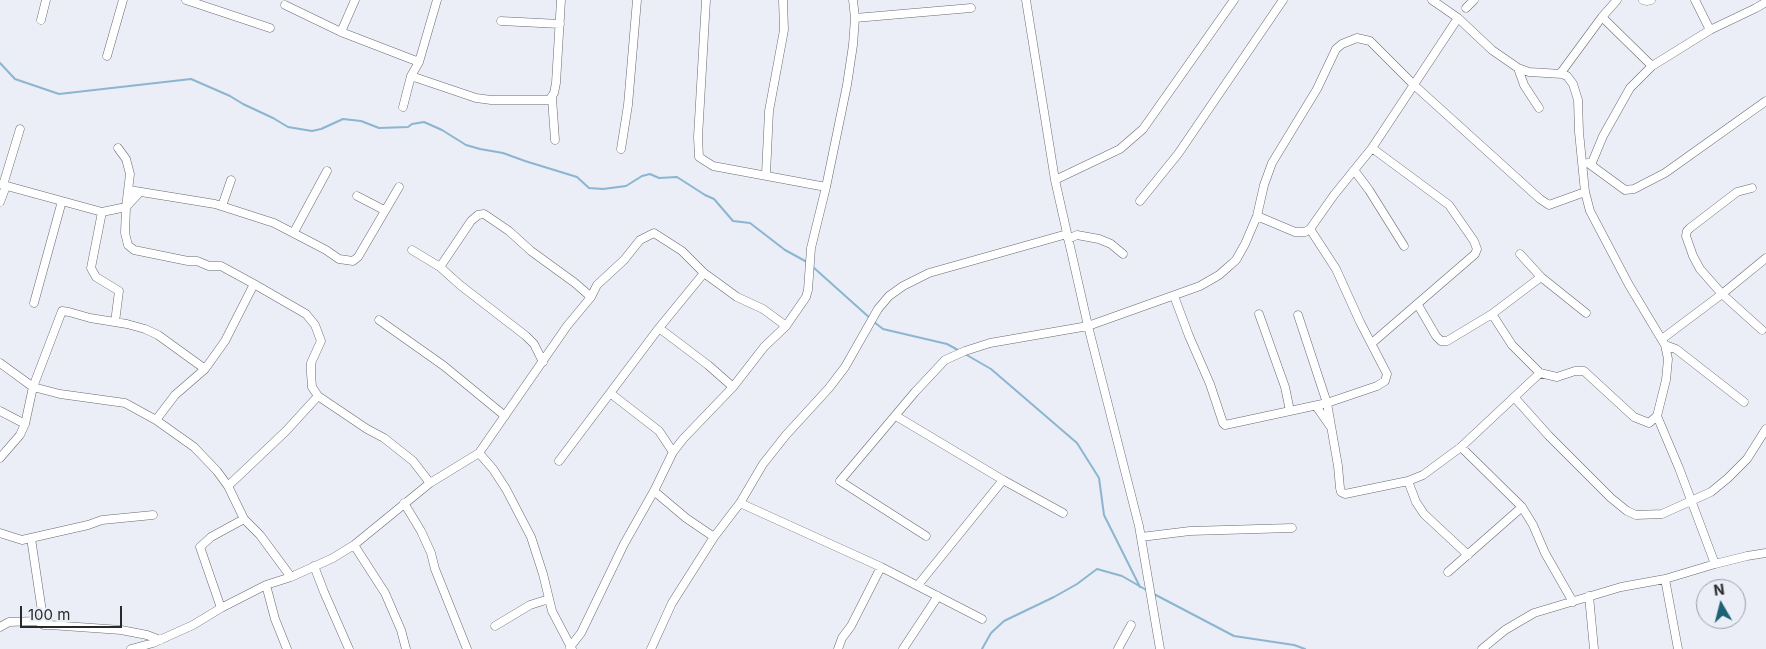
<!DOCTYPE html>
<style>
body{margin:0}
#map{position:relative;width:1766px;height:649px;overflow:hidden;background:#ebeef6;font-family:Inter,sans-serif}
canvas{display:block}
.north{position:absolute;left:1696px;top:579px;width:50px;height:50px;box-sizing:border-box;background:#ebeef6;border:1px solid #9d9fa5;border-radius:50%;rotate:352deg;font-size:14px;font-weight:700;line-height:20px;text-align:center;color:#27292b}
.north::after{content:'';display:block;margin:auto;width:18px;height:22px;background:#1d6374;clip-path:polygon(50% 0,100% 100%,50% 72%,0 100%)}
.scale{position:absolute;left:20px;top:606px;width:102px;height:22px;box-sizing:border-box;border:2px solid #27292b;border-top:0;padding-left:6px;font-size:15px;line-height:18px;white-space:nowrap;color:#27292b;-webkit-text-stroke:4px #ebeef6;paint-order:stroke}
</style>
<div id="map">
<canvas width="1766" height="649"></canvas>
<div class="north">N</div>
<div class="scale">100 m</div>
</div>
<script>
const context = document.querySelector('canvas').getContext('2d');
context.lineJoin = 'round';
function poly(rows) {
  const path = new Path2D();
  for (const r of rows) {
    path.moveTo(r[0], r[1]);
    for (let i = 2; i < r.length; i += 2) path.lineTo(r[i], r[i + 1]);
  }
  return path;
}
function strokePath(path, color, width, dash) {
  context.strokeStyle = color;
  context.lineWidth = width;
  context.lineCap = dash ? 'butt' : 'round';
  context.setLineDash(dash || []);
  context.stroke(path);
}
strokePath(poly([
 [0,63,15,79,59,94,191,79,230,96,243,104,273,118,288,127,312,131,321,129,343,119,361,121,379,128,408,127,412,124,424,122,442,130,466,145,480,149,503,153,525,161,577,177,589,188,603,189,626,186,642,176,650,174,659,178,677,177,705,195,714,199,733,221,750,223,785,250,807,262],
 [813,267,871,319],
 [874,322,883,329,947,344,958,350],
 [965,354,991,369,1077,443,1099,478,1104,515,1140,587],
 [1152,593,1234,636,1294,645,1305,649],
 [982,649,991,633,1004,621,1054,597,1077,584,1097,569,1122,576,1148,591]
]), '#8bb5d0', 2);
const minor = poly([
 [186,0,270,28],
 [706,0,698,137,699,157,713,166,826,187],
 [1026,0,1055,180,1088,326,1139,526,1160,649],
 [1432,0,1458,18,1492,50,1518,68,1529,72,1562,74,1567,76,1573,84,1578,100,1579,132,1585,192,1590,211,1629,285,1665,345,1668,359,1666,380,1657,416,1649,423,1634,417,1584,371,1575,371,1557,377,1540,373,1512,345,1492,314],
 [1643,0,1647,1,1651,0],
 [1695,0,1710,30],
 [285,5,341,32,419,62],
 [1466,8,1474,0],
 [1602,17,1652,66],
 [855,18,971,8],
 [41,20,46,0],
 [501,21,560,24],
 [341,32,355,0],
 [107,56,123,0],
 [1518,68,1524,85,1539,108],
 [1560,74,1602,17,1617,0],
 [411,76,476,98,491,100,549,100,554,93,556,83,561,0],
 [552,98,555,140],
 [403,107,411,76,419,62,437,0],
 [118,148,126,159,130,174,126,207,125,233,128,245,134,250,188,261,197,261,209,266,221,266,254,284,306,314,315,325,321,341,311,363,311,373,312,387,318,396,367,429,384,438,413,461,430,483],
 [1372,148,1449,205,1474,241,1477,249,1475,254,1467,261,1372,343],
 [621,149,628,105,637,0],
 [1588,163,1625,190,1634,189,1665,173,1766,101],
 [1591,165,1603,136,1630,88,1652,66,1710,30,1756,8,1766,2],
 [1354,170,1369,190,1404,246],
 [766,174,769,111,784,30,783,0],
 [1055,180,1120,149,1143,129,1234,0],
 [0,184,102,212,126,207,140,192],
 [3,185,20,129],
 [1752,188,1737,192,1690,228,1687,231,1686,236,1693,256,1700,269,1722,294,1762,330],
 [129,190,215,204,274,223,326,250,339,259,353,261,358,257,399,187],
 [357,196,384,210],
 [1140,201,1178,154,1283,0],
 [0,202,6,186],
 [222,206,231,180],
 [102,212,91,268,96,277,119,291,115,322],
 [1257,216,1295,232,1305,232,1310,229,1334,195,1372,148,1458,18],
 [294,232,327,171],
 [1068,239,1077,235,1099,239,1111,244,1123,254],
 [412,250,440,267,460,285,526,336,534,344,543,362],
 [1520,254,1541,277,1586,313],
 [440,267,471,221,478,215,484,214,509,231,531,251,575,283,591,297],
 [1174,296,1189,336,1210,384,1223,423,1225,425,1327,403,1377,386,1385,381,1387,374,1360,322,1336,269,1310,229],
 [34,303,62,201],
 [1418,305,1436,336,1441,341,1447,341,1492,314,1541,277],
 [1259,314,1285,387,1290,411],
 [1298,315,1327,403,1338,466,1340,488,1341,492,1345,494,1408,481,1423,475,1461,447,1540,373],
 [379,320,444,366,505,416],
 [659,328,708,365,733,387],
 [1662,339,1722,294,1766,258],
 [1665,345,1676,349,1744,402],
 [0,363,33,387,60,394,125,403,156,420,194,447,217,471,228,486,244,519,260,535,291,577],
 [610,393,659,431,673,452],
 [1514,397,1549,436,1611,498,1627,511,1636,515,1662,514,1711,492,1728,478,1747,459,1766,429],
 [1316,406,1330,426],
 [0,411,25,424],
 [896,416,1003,480,1063,513],
 [1657,416,1679,468,1715,564],
 [156,420,175,395,205,369,225,341,254,284],
 [1461,447,1522,507,1533,525,1545,553,1573,602],
 [479,453,493,469,506,489,531,537,543,574,552,611,572,649],
 [0,458,20,435,25,424,33,387,62,311,69,312,90,318,127,324,145,329,158,335,205,369],
 [559,461,659,328,704,273],
 [1408,481,1416,502,1424,514,1468,555],
 [228,486,286,431,318,396],
 [654,491,686,518,714,537],
 [404,503,421,531,431,553,435,569,467,649],
 [740,503,881,567,982,619],
 [0,533,22,540,88,525,102,520,153,515],
 [926,536,840,481,915,392,945,360,965,351,990,343,1088,326,1200,286,1219,275,1227,268,1236,260,1245,244,1257,216,1264,185,1272,163,1317,89,1336,49,1342,44,1357,38,1370,41,1414,85,1540,199,1549,205,1585,192],
 [1141,537,1190,531,1292,528],
 [31,538,44,625],
 [354,545,385,593,401,630,406,649],
 [314,566,324,592,349,649],
 [1448,572,1522,507],
 [1665,579,1678,649],
 [266,585,275,619,287,649],
 [918,585,1003,480],
 [1589,596,1594,649],
 [221,608,200,547,211,537,244,519],
 [495,626,530,605,549,599],
 [0,627,9,622,37,621,44,625,50,625,121,630,147,635,160,640],
 [570,647,581,633,624,544,654,491,673,452,683,439,733,387,764,347,786,326,806,297,808,290,811,248,826,187,847,85,853,45,855,18,853,0],
 [131,649,153,643,193,625,221,608,266,585,291,577,333,558,354,545,430,483,479,453,567,326,591,297,597,285,624,260,640,240,654,233,682,251,704,273,737,297,763,309,786,326],
 [651,649,672,603,714,537,740,503,763,464,786,435,829,388,845,367,878,309,889,296,903,286,929,273,1067,234],
 [838,649,842,638,851,626,881,567],
 [903,649,938,596],
 [1118,649,1131,625],
 [1482,649,1505,630,1534,613,1621,587,1665,579,1715,564,1747,556,1766,553]
]);
strokePath(minor, '#676a70', 9);
strokePath(minor, '#fff', 8);
</script>
